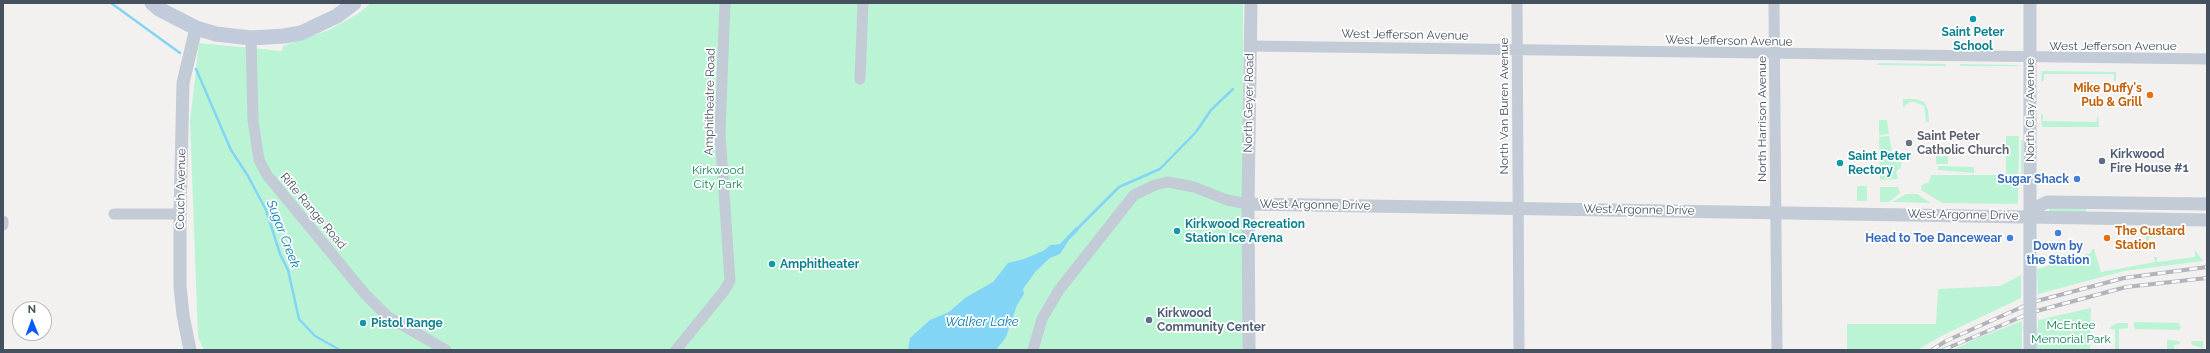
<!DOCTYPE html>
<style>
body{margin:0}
#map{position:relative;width:2210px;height:353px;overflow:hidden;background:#f3f0f0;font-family:Raleway,sans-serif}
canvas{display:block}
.frame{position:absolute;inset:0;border:4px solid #465160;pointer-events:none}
.north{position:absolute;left:12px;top:301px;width:40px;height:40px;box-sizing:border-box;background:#fff;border:1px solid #b5b9bf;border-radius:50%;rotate:359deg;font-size:11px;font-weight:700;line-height:16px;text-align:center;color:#465160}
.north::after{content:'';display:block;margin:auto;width:14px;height:18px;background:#055bf8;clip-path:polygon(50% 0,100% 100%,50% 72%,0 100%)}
</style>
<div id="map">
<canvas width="2210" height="353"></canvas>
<div class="frame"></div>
<div class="north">N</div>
</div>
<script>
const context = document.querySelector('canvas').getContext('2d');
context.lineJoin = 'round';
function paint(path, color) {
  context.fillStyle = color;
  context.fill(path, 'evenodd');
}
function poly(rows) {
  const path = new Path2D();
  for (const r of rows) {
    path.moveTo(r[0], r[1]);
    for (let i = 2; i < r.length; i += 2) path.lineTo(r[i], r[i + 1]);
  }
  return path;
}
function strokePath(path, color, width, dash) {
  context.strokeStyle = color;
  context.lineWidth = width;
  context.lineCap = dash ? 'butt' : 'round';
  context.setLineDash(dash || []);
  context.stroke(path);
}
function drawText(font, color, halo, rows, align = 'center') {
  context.font = font + ' Raleway,sans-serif';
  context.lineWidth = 3.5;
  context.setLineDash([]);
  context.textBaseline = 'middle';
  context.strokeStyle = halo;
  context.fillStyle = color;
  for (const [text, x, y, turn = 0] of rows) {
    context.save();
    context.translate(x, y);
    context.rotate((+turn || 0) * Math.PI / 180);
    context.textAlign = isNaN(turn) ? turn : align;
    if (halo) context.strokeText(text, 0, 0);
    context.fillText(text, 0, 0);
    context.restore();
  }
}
paint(poly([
 [371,3,1243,3,1245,350,204,350,198,337,190,121,199,43,282,51,283,46,329,30,359,13],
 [1879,63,1946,64,1946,66,1877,65],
 [1960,64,2016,65,2019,66,1960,66],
 [2042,71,2116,72,2116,81,2114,81,2114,74,2044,74,2044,80,2041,82],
 [1903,99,1916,99,1924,102,1928,110,1929,122,1926,122,1924,106,1915,102,1910,102,1903,107],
 [2041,114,2043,115,2043,121,2096,122,2098,115,2099,127,2042,127],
 [1879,120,1887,120,1889,134,1879,135],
 [1889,136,1894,162,1901,162,1901,168,1896,171,1898,179,1880,180,1879,137],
 [2006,136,2019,136,2018,204,1942,203,1921,190,1922,185,1929,182,1931,175,2006,175],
 [2021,140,2023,140,2023,185,2021,185],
 [1936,147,1948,147,1948,154,1936,154],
 [1939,155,1941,157,1948,155,1948,164,1936,164,1936,156],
 [1938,166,1974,167,1974,173,1938,170],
 [1857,186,1867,186,1867,201,1857,201],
 [1880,187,1898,187,1900,193,1889,202,1880,202],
 [1906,194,1917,194,1931,203,1892,202],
 [2049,205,2086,206,2086,213,2049,212],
 [2138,229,2184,231,2183,234,2149,238,2149,244,2146,245,2146,231],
 [2092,249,2094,249,2101,272,2155,262,2154,257,2157,257,2157,262,2195,257,2195,250,2203,261,2124,271,2038,294,2037,269,2091,253],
 [2021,275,2021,298,1943,335,1917,350,1847,350,1847,324,1936,324,1938,289,2000,286],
 [2091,308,2090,350,2035,350,2035,330,2038,328,2038,320],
 [2022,321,2022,350,1952,350,1978,338],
 [2136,322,2179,323,2181,328,2179,330,2135,329,2133,323],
 [2117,323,2128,323,2128,328,2119,329,2119,350,2115,350,2115,330,2109,328],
 [2167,340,2179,341,2180,344,2174,345,2174,350,2167,350],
 [2193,341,2203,341,2203,348,2192,345,2191,342]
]), '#baf4d5');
paint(poly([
 [1076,227,1079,230,1069,240,1060,254,1050,258,1036,271,1023,289,1024,294,1017,305,1006,337,996,350,908,350,910,338,930,320,949,312,965,298,993,282,1008,263,1024,259,1045,250,1050,245,1060,244]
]), '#83d5f6');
strokePath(poly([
 [111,3,180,53],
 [196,69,231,150,248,176,266,210,280,254,288,270,299,319,315,336,340,350],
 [1078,228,1119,187,1160,169,1196,132,1211,110,1233,89]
]), '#83d5f6', 2.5);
strokePath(poly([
 [1517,3,1519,350],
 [1774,3,1777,350],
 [251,38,253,120,259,160,267,175,365,294,388,317,446,350],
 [1250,46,2207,59],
 [860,79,863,3],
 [114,214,180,214],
 [3,221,3,225],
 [676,350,724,291,730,281,720,133,725,3],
 [1033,350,1042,319,1059,290,1134,195,1155,185,1168,182,1194,187,1227,200,1248,204]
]), '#c2cbd6', 11);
strokePath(poly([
 [2030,3,2030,278],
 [1248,204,2207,220],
 [2031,217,2039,206,2047,202,2207,204],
 [190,350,183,315,180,286,180,214,183,83,196,28],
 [1249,350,1248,204,1251,3],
 [2030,350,2030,328]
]), '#c2cbd6', 13);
strokePath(poly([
 [152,3,159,9,196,28,216,34,251,38,284,36,301,33,337,16,354,3]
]), '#c1cbdb', 15);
const rail = poly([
 [1932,350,1946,341,2033,302,2124,278,2207,267],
 [1943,350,2033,312,2126,287,2207,278]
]);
strokePath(rail, '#b1b4bb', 4);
strokePath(rail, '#fff', 2.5, [8]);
strokePath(poly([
 [2030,328,2030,278]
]), '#c2cbd6', 13);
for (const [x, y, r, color] of [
 [1973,19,4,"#0f9aa8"],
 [2150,95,4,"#e8710a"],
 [1909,143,4,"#6b7280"],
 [2102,161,4,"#5c6f8a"],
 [1840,163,4,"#0f9aa8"],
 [2077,179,4,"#3f7fe0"],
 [1177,231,4,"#0f9aa8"],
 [2058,233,4,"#3f7fe0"],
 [2010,238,4,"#3f7fe0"],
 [2107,238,4,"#e8710a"],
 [772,264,4,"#0f9aa8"],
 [1149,320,4,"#5c6f8a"],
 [363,323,4,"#0f9aa8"]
]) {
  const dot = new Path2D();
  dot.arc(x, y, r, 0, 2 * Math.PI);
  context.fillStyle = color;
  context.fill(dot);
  strokePath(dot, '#fff', 1.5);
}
drawText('bold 12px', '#0d838f', '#fff', [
 ["Saint Peter",1973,32,"center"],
 ["School",1973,46,"center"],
 ["Saint Peter",1848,156],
 ["Rectory",1848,170],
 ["Kirkwood Recreation",1185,224],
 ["Station Ice Arena",1185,238],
 ["Amphitheater",780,264],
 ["Pistol Range",371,323]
], 'left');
drawText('12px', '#465160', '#fff', [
 ["West Jefferson Avenue",1405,35,1],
 ["West Jefferson Avenue",1729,41,1],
 ["West Jefferson Avenue",2113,46],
 ["Amphitheatre Road",710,102,-89],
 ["North Geyer Road",1249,103,-89],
 ["North Van Buren Avenue",1504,106,-90],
 ["North Clay Avenue",2030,110,-90],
 ["North Harrison Avenue",1762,119,-90],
 ["Couch Avenue",181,189,-89],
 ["West Argonne Drive",1315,205,1],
 ["West Argonne Drive",1639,210,1],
 ["Rifle Range Road",313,211,50],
 ["West Argonne Drive",1963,215,1]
]);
drawText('bold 12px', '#c56008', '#fff', [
 ["Mike Duffy's",2142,88],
 ["Pub & Grill",2142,102],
 ["The Custard",2115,231,"left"],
 ["Station",2115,245,"left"]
], 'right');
drawText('bold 12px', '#5b616d', '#fff', [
 ["Saint Peter",1917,136],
 ["Catholic Church",1917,150]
], 'left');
drawText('bold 12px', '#4e5e75', '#fff', [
 ["Kirkwood",2110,154],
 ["Fire House #1",2110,168],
 ["Kirkwood",1157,313],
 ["Community Center",1157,327]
], 'left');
drawText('12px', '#0d8553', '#fff', [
 ["Kirkwood",718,170],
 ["City Park",718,184],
 ["McEntee",2071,325],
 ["Memorial Park",2071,339]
]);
drawText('bold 12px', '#366cbe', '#fff', [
 ["Sugar Shack",2069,179],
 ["Head to Toe Dancewear",2002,238],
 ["Down by",2058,246,"center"],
 ["the Station",2058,260,"center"]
], 'right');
drawText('italic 13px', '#017db1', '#fff', [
 ["Sugar Creek",283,234,69],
 ["Walker Lake",982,322]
]);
</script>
